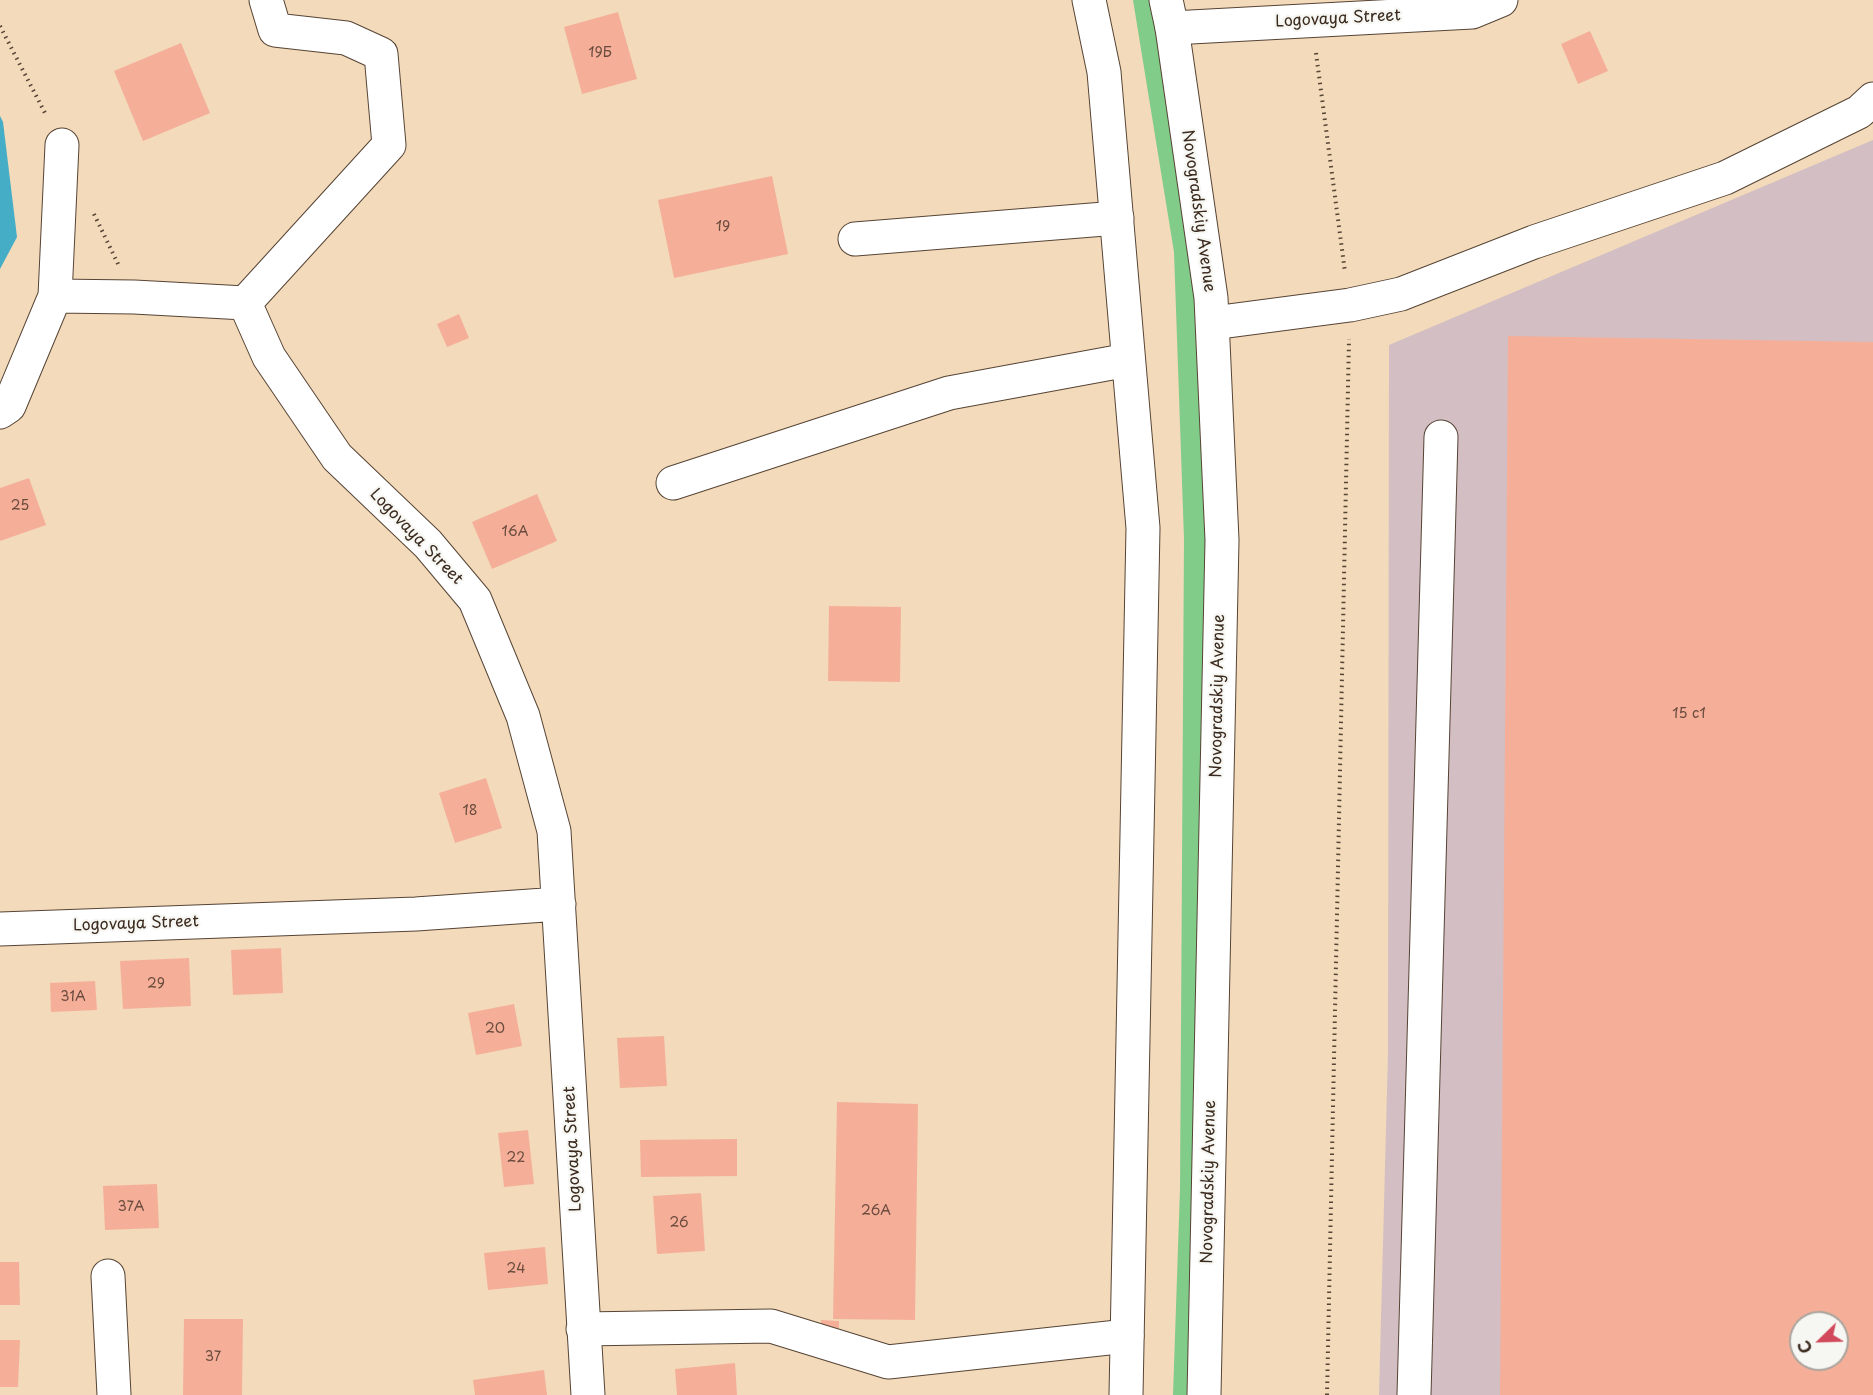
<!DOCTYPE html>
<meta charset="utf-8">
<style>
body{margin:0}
#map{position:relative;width:1873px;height:1395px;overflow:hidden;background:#f2daba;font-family:"Playpen Sans",sans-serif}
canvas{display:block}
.north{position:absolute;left:1789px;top:1311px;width:60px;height:60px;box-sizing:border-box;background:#f6f6f2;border:2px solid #aba49d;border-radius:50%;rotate:247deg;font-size:16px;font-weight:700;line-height:24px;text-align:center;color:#3b2a1e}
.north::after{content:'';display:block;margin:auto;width:21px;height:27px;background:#d1495b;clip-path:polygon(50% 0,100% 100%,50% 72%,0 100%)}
</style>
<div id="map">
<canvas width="1873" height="1395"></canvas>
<div class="north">С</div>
</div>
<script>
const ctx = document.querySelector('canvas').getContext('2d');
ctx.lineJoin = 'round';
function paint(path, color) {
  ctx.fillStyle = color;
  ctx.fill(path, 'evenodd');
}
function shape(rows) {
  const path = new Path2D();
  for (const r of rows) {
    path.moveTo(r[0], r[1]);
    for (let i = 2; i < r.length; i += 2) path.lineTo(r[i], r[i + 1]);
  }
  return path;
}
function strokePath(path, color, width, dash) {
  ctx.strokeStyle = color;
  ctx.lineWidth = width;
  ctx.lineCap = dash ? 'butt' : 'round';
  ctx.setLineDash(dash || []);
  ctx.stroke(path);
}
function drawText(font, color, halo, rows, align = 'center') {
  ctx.font = font + ' "Playpen Sans",sans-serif';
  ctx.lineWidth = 4.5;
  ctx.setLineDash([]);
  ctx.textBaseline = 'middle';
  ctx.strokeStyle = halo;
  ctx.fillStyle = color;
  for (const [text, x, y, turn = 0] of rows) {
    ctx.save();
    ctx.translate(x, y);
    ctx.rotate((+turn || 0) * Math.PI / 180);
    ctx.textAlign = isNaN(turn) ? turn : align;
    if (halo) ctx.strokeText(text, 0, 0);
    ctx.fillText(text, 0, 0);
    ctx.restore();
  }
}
paint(shape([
 [1873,140,1873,1395,1379,1395,1388,1053,1389,345],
 [1801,1323,1837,1323,1837,1359,1801,1359]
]), '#d2bec3');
paint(shape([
 [1133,0,1159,0,1197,254,1213,493,1200,1395,1173,1395,1180,1189,1184,539,1174,252]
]), '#81cc89');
paint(shape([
 [0,116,3,122,17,237,0,269]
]), '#46adc6');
paint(shape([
 [618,12,637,79,582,94,564,27],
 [1590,31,1608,71,1578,84,1561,44],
 [181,43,210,113,143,141,114,71],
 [772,176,788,254,674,278,658,200],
 [459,314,469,338,447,347,437,324],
 [1508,336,1873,342,1873,1395,1500,1395],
 [1801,1323,1837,1323,1837,1359,1801,1359],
 [29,478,46,525,0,541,0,488],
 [537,494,557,541,492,569,472,522],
 [829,606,901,607,900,682,828,681],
 [486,778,502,828,455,843,439,793],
 [281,948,283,993,233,995,231,950],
 [189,958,191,1006,123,1009,120,961],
 [95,981,97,1010,51,1012,50,983],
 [514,1004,522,1046,476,1055,468,1013],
 [664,1036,667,1086,620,1088,617,1038],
 [837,1102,918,1104,915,1320,833,1319],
 [528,1130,534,1184,504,1187,498,1133],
 [737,1139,737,1176,641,1177,640,1140],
 [157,1184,159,1228,105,1230,103,1186],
 [701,1193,705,1251,657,1254,653,1196],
 [545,1247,548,1284,488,1290,484,1253],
 [0,1262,19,1262,20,1305,0,1305],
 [184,1319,243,1319,242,1395,183,1395],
 [821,1320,839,1321,839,1340,821,1340],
 [0,1340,20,1340,18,1387,0,1387],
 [735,1363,737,1395,677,1395,675,1369],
 [544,1370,547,1395,475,1395,473,1380]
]), '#f5af99');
const minor = shape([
 [1172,28,1472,12,1501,0],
 [855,239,1117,218],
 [55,296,62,145],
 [245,303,389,145,381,54,346,38,275,30,266,0],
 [1213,323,1350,305,1401,294,1534,242,1725,178,1859,112,1873,99],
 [0,412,9,406,55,296,134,297,245,303,269,357,337,457,428,544,475,600,523,716,554,831,588,1395],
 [673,483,949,393,1128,360],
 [0,929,416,914,559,904],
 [108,1276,114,1395],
 [583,1329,771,1326,888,1362,1127,1336],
 [1414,1395,1441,437]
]);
const major = shape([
 [1089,0,1104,72,1143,528,1126,1395],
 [1166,0,1172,28,1211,298,1222,540,1204,1395]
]);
strokePath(minor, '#564435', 35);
strokePath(major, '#564435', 35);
strokePath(shape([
 [0,26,46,115],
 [1316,53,1345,272],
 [94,214,118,264],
 [1327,1395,1349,339]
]), '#564435', 4, [1.5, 4.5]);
strokePath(minor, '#fff', 33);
strokePath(major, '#fff', 33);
drawText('14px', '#6a4b3d', null, [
 ["19Б",600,53],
 ["19",723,227],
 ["25",20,506],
 ["16А",515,532],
 ["15 с1",1689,714],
 ["18",470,811],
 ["29",156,984],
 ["31А",73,997],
 ["20",495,1029],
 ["22",516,1158],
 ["37А",131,1207],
 ["26А",876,1211],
 ["26",679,1223],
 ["24",516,1269],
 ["37",213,1357]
]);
drawText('16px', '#3b2a1e', '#f6f6f2', [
 ["Logovaya Street",1338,19,-3],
 ["Novogradskiy Avenue",1198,211,82],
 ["Logovaya Street",416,537,46],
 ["Novogradskiy Avenue",1218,696,-89],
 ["Logovaya Street",136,924,-2],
 ["Logovaya Street",573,1149,-93],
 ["Novogradskiy Avenue",1209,1182,-89]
]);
</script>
